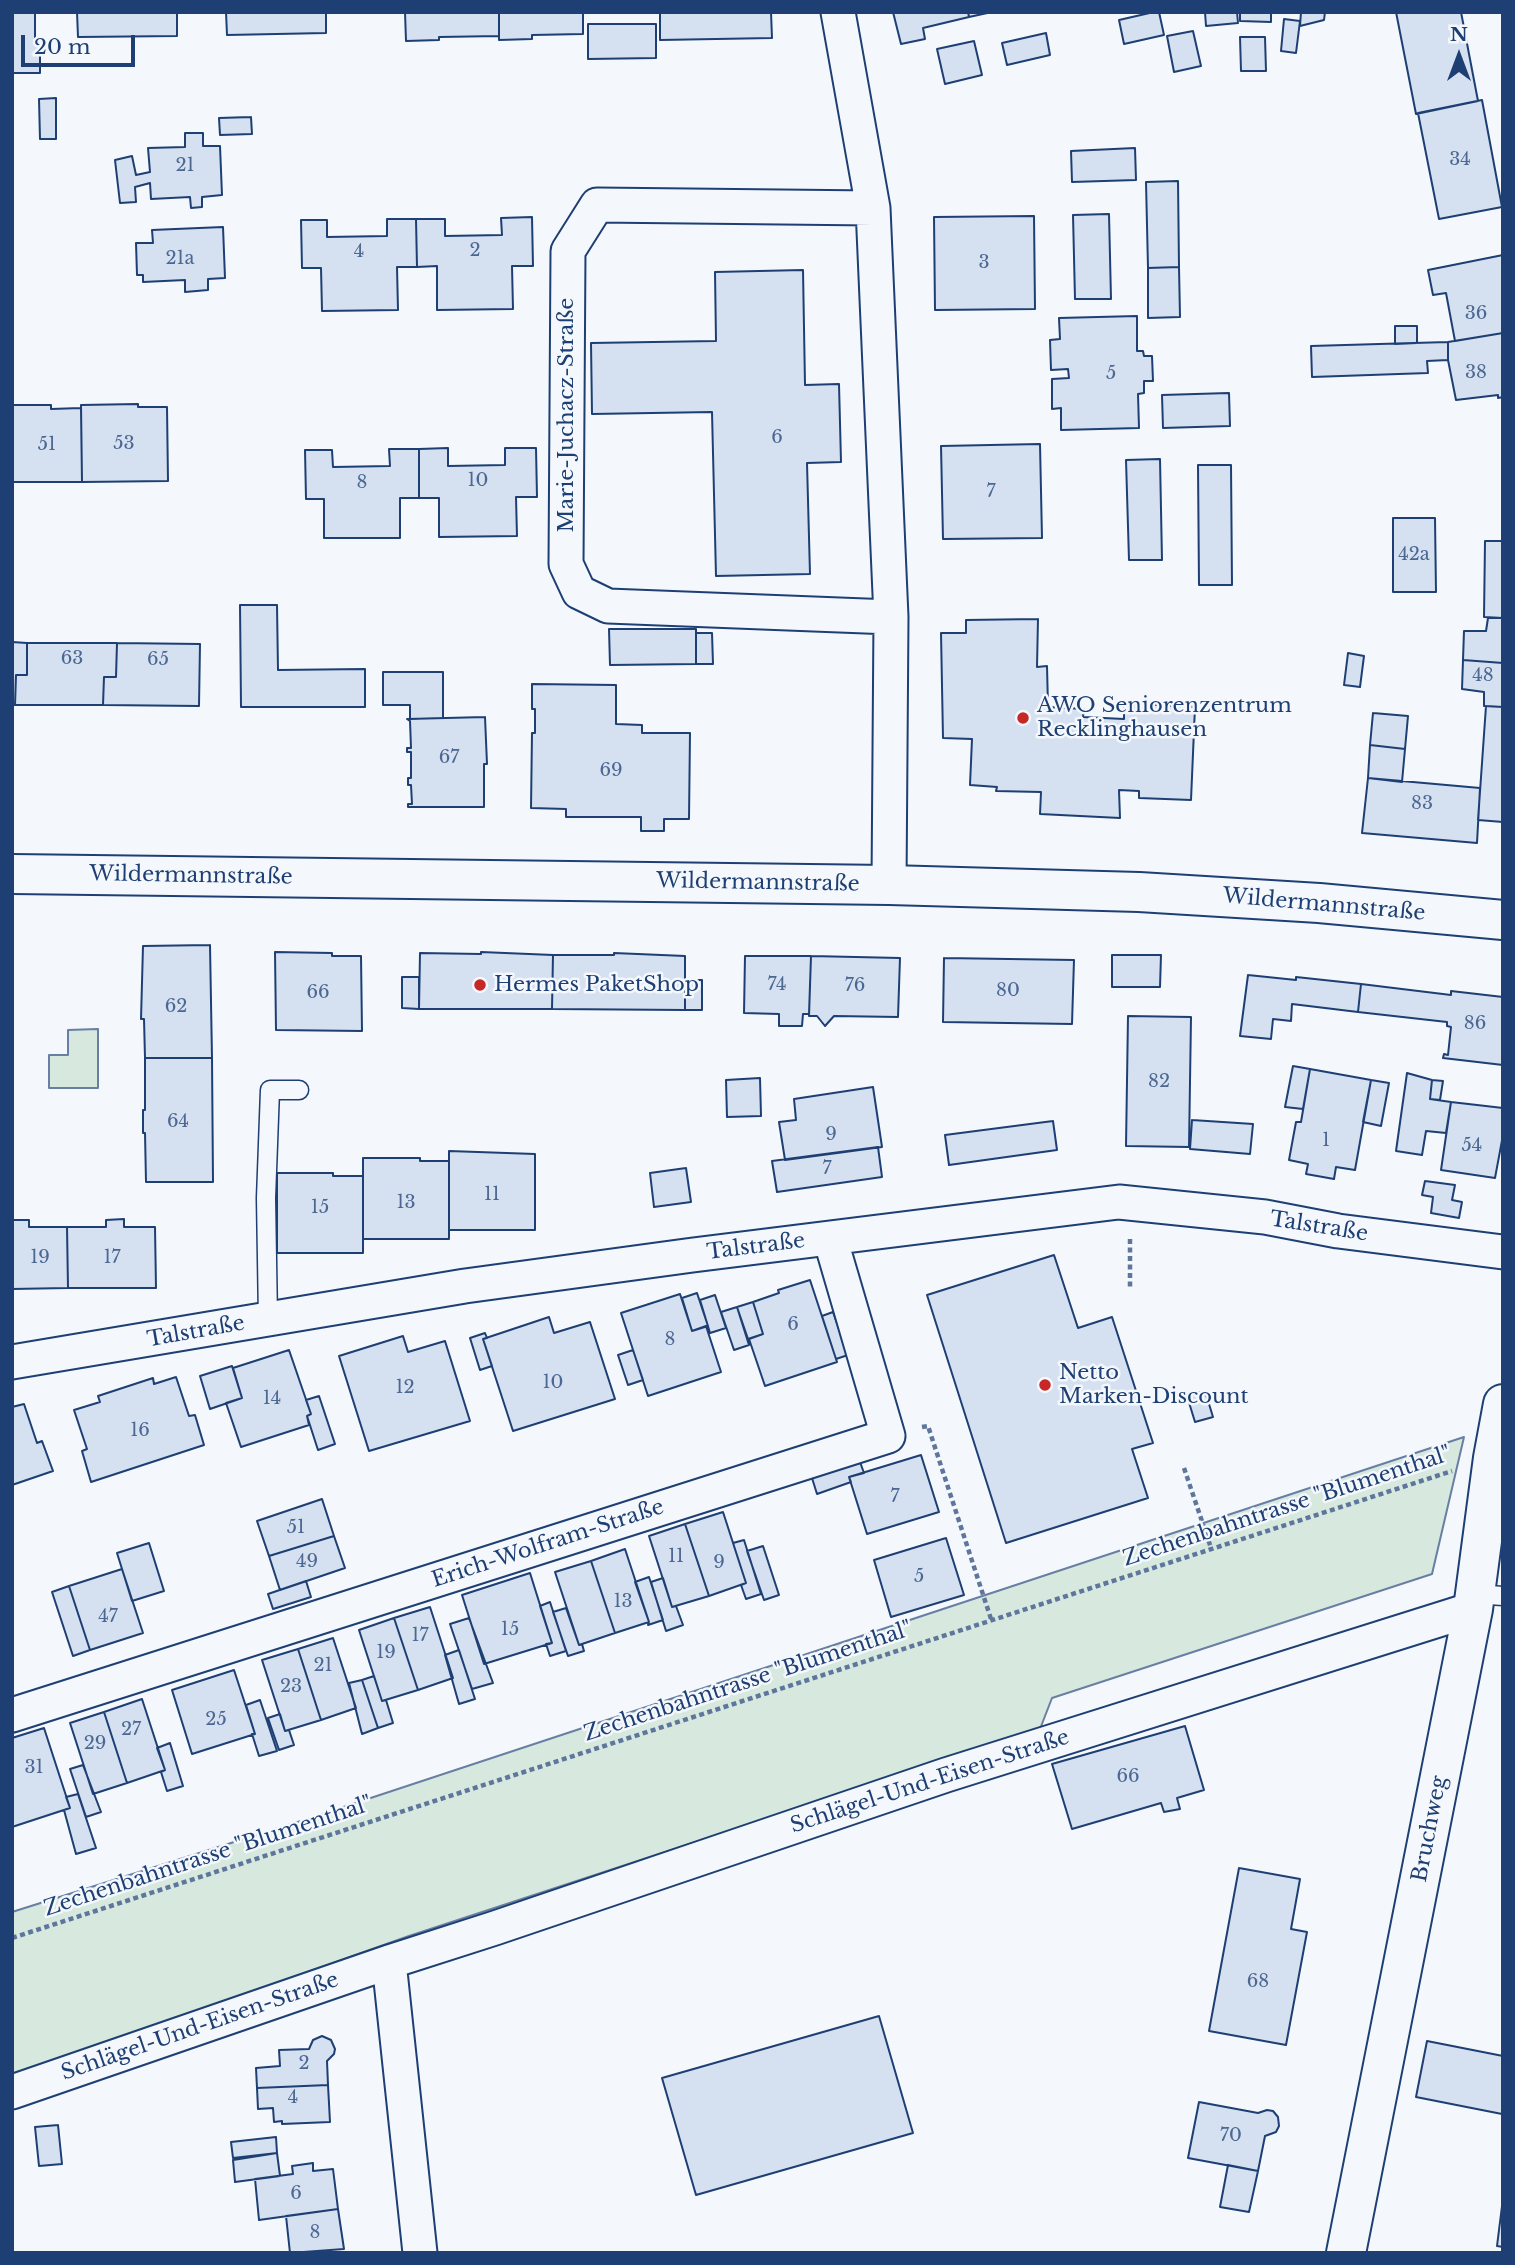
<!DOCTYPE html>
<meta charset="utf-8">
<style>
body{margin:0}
#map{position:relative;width:1515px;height:2265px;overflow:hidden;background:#f4f7fb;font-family:"Libre Baskerville",serif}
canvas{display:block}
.frame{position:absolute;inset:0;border:14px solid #1d3f73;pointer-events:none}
.north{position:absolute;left:1424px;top:21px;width:70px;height:70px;-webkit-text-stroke:5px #f4f7fb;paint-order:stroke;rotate:0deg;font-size:19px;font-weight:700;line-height:28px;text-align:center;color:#1d3f73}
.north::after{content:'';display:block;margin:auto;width:24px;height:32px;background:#1d3f73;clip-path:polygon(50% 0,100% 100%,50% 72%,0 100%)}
.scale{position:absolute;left:21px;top:35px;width:114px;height:32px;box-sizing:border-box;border:4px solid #1d3f73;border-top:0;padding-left:9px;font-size:21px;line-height:24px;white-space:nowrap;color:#1d3f73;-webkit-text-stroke:5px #f4f7fb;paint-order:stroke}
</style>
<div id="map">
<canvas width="1515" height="2265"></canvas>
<div class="frame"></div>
<div class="north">N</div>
<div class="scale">20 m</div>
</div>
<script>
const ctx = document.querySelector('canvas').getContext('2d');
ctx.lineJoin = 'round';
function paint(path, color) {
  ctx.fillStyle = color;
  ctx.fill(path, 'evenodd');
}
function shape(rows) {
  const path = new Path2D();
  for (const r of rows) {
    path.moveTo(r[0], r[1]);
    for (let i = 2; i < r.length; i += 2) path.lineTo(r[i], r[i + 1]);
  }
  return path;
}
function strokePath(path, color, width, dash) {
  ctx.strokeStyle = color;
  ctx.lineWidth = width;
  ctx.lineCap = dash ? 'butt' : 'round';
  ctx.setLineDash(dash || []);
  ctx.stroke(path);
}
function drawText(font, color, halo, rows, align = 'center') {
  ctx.font = font + ' "Libre Baskerville",serif';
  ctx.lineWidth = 5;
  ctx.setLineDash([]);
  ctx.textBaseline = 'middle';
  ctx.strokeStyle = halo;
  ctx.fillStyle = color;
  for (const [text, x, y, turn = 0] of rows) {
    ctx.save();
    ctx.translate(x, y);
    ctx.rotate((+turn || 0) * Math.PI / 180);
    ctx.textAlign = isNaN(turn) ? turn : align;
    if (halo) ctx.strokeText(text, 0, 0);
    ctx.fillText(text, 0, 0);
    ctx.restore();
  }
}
const green = shape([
 [98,1029,98,1088,49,1088,49,1055,68,1055,68,1030,98,1029],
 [1464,1437,1432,1574,1052,1698,1040,1729,409,1936,12,2077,12,1912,304,1820,1464,1437]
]);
paint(green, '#d7e8df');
strokePath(green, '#687fa3', 2);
const building = shape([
 [12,12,35,12,35,41,40,41,40,73,12,73,12,12],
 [77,12,177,12,177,36,78,37,77,12],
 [226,12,326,12,326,33,227,35,226,12],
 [405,12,499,12,499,36,439,37,439,40,406,41,405,12],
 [499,12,583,12,583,34,532,35,532,39,499,40,499,12],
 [660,12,771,12,772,38,660,40,660,12],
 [893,12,968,12,969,17,923,28,925,39,901,44,893,12],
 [968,12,992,12,969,17,968,12],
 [1154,12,1159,12,1164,35,1124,44,1119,20,1154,12],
 [1205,12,1237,12,1238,23,1206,26,1205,12],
 [1240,12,1271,12,1271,22,1240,21,1240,12],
 [1301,12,1325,12,1324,20,1300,26,1301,12],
 [1396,12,1461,12,1478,101,1416,114,1396,12],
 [1284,19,1300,21,1296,53,1281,51,1284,19],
 [588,24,656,24,656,58,588,59,588,24],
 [1193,31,1201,66,1174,72,1167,36,1193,31],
 [1046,33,1050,55,1007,65,1002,43,1046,33],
 [1240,37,1265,37,1266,71,1241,71,1240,37],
 [974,41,982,75,945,84,937,49,974,41],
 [56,98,56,139,40,139,39,99,56,98],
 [1482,100,1502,207,1439,219,1418,113,1482,100],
 [251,117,252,134,220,135,219,118,251,117],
 [185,133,203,133,203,146,220,146,222,195,202,197,202,207,191,208,190,197,151,199,150,183,135,187,136,202,120,203,115,160,132,156,136,175,150,172,148,148,185,147,185,133],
 [1135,148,1136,180,1072,182,1071,151,1135,148],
 [1178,181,1179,267,1148,268,1146,182,1178,181],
 [1109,214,1111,299,1075,299,1073,215,1109,214],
 [1034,216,1035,309,935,310,934,217,1034,216],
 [532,217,533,266,512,266,513,309,437,310,437,266,417,267,416,219,445,219,445,236,502,235,501,218,532,217],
 [387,219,416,219,417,267,397,267,398,310,322,311,321,268,302,268,301,220,327,220,327,237,387,236,387,219],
 [223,227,225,278,208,279,208,290,185,292,185,280,143,282,143,275,137,275,136,243,153,243,152,230,223,227],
 [1503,255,1503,333,1455,341,1446,293,1433,295,1428,270,1503,255],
 [1179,267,1180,317,1148,318,1148,268,1179,267],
 [803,270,805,385,839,384,841,462,807,463,810,574,716,576,712,412,592,414,591,343,716,341,715,272,803,270],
 [1137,316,1137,351,1143,351,1144,356,1152,356,1153,381,1144,381,1144,393,1138,394,1139,428,1061,430,1061,408,1052,409,1052,379,1069,378,1068,369,1051,370,1050,340,1060,339,1059,318,1137,316],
 [1395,326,1417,326,1417,343,1395,344,1395,326],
 [1503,333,1503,397,1498,398,1498,395,1456,400,1448,360,1448,342,1503,333],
 [1448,342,1448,360,1427,361,1428,373,1312,377,1311,346,1448,342],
 [1229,393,1230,426,1163,428,1162,395,1229,393],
 [138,404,138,407,167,407,168,481,82,482,81,405,138,404],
 [12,405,51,405,51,409,81,408,82,482,12,482,12,405],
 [1040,444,1042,538,943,539,941,446,1040,444],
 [448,448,448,466,505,465,505,448,536,448,537,497,516,497,517,536,439,537,439,498,419,498,419,449,448,448],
 [389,449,419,449,419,498,400,498,400,538,324,538,324,499,306,499,305,450,332,450,333,467,390,466,389,449],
 [1160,459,1162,560,1129,560,1126,460,1160,459],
 [1198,465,1231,465,1232,585,1199,585,1198,465],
 [1393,518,1435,518,1436,592,1393,592,1393,518],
 [1485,541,1503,541,1503,618,1484,617,1485,541],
 [240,605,277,605,278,670,365,669,365,707,241,707,240,605],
 [1488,618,1503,618,1503,663,1463,660,1464,631,1486,631,1488,618],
 [1038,619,1037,667,1047,666,1048,707,1084,709,1083,717,1124,719,1124,703,1195,707,1191,800,1139,798,1139,791,1119,790,1120,818,1040,814,1041,792,996,791,997,787,970,785,972,739,943,738,941,633,966,633,966,620,1038,619],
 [609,629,696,629,696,664,610,665,609,629],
 [696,633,712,633,713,664,696,664,696,633],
 [12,642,27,643,27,675,16,675,15,705,12,705,12,642],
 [27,643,117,643,116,677,104,677,103,705,15,705,16,675,27,675,27,643],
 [117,643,200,644,199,706,103,705,104,677,116,677,117,643],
 [1348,653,1364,656,1360,687,1344,685,1348,653],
 [1463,660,1503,663,1503,707,1484,706,1484,692,1462,689,1463,660],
 [383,672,443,672,443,718,410,719,410,705,383,705,383,672],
 [532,684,616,685,616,724,642,725,642,733,690,733,689,819,664,819,664,831,641,831,641,817,566,817,566,809,531,808,532,733,535,733,535,709,532,709,532,684],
 [1486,706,1503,707,1503,822,1478,820,1486,706],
 [1373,713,1408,716,1405,749,1370,745,1373,713],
 [485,717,487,764,484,764,484,807,408,807,408,804,412,804,411,785,408,785,408,778,411,778,411,752,407,752,407,748,411,748,410,721,407,719,485,717],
 [1370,745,1405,749,1402,782,1368,778,1370,745],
 [1368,778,1480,788,1477,843,1362,833,1368,778],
 [210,945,212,1058,145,1058,144,1019,141,1019,143,946,210,945],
 [275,952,332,953,332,956,361,956,362,1031,276,1030,275,952],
 [481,952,553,955,552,1009,419,1009,420,953,481,954,481,952],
 [614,953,685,956,685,1010,552,1009,553,955,614,955,614,953],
 [1112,955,1161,955,1160,987,1112,987,1112,955],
 [745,956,811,956,809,1014,803,1014,802,1026,779,1026,779,1014,744,1013,745,956],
 [811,956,900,958,898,1017,834,1016,825,1026,817,1016,809,1016,811,956],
 [944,958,1074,960,1072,1024,943,1022,944,958],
 [1248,975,1296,980,1296,977,1361,984,1358,1012,1292,1004,1291,1021,1273,1019,1271,1039,1240,1036,1248,975],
 [402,977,419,977,419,1009,402,1008,402,977],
 [685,980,702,980,702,1010,685,1010,685,980],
 [1361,984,1451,995,1451,991,1503,997,1503,1065,1443,1058,1444,1054,1448,1055,1451,1027,1447,1026,1447,1022,1358,1012,1361,984],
 [1128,1016,1191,1017,1189,1147,1126,1146,1128,1016],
 [145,1058,212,1058,213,1182,146,1182,145,1133,143,1133,143,1110,145,1110,145,1058],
 [1293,1066,1310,1069,1303,1109,1285,1107,1293,1066],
 [1310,1069,1371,1080,1355,1170,1336,1167,1334,1179,1306,1174,1308,1164,1289,1160,1296,1122,1301,1122,1310,1069],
 [1407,1073,1432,1080,1430,1099,1451,1102,1446,1133,1426,1131,1422,1155,1396,1151,1407,1073],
 [760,1078,761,1116,727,1117,726,1080,760,1078],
 [1371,1080,1389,1083,1381,1126,1363,1122,1371,1080],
 [1432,1080,1443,1081,1440,1100,1430,1099,1432,1080],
 [873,1087,882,1147,785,1160,779,1122,796,1120,794,1099,873,1087],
 [1451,1102,1503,1108,1503,1135,1495,1178,1441,1170,1451,1102],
 [1192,1120,1253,1124,1250,1154,1190,1149,1192,1120],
 [1053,1121,1057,1150,949,1165,945,1135,1053,1121],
 [878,1147,882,1177,777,1192,772,1161,878,1147],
 [449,1151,535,1154,535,1230,449,1230,449,1151],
 [363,1158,420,1158,420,1161,449,1161,449,1239,363,1239,363,1158],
 [686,1168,691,1202,654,1207,650,1173,686,1168],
 [277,1173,333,1173,333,1176,363,1176,363,1253,277,1253,277,1173],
 [1425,1181,1455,1185,1452,1200,1462,1202,1459,1218,1431,1213,1433,1197,1422,1195,1425,1181],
 [124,1219,124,1227,155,1227,156,1288,68,1288,67,1227,106,1227,106,1220,124,1219],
 [12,1220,29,1220,29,1227,67,1227,68,1288,12,1289,12,1220],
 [1054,1255,1078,1328,1112,1317,1153,1443,1132,1449,1148,1498,1006,1543,927,1295,1054,1255],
 [810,1280,837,1362,765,1386,749,1339,763,1334,753,1302,779,1293,778,1290,810,1280],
 [697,1293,708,1326,692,1331,682,1298,697,1293],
 [680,1294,692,1331,706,1326,721,1372,648,1396,621,1313,680,1294],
 [715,1295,726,1328,710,1333,700,1300,715,1295],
 [753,1302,763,1334,748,1339,737,1307,753,1302],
 [737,1307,749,1345,734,1350,721,1312,737,1307],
 [833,1312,848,1355,836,1359,822,1316,833,1312],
 [549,1317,554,1333,590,1322,615,1399,513,1431,483,1339,549,1317],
 [485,1333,487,1338,483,1339,492,1366,480,1370,470,1338,485,1333],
 [403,1336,408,1352,445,1341,470,1421,369,1451,339,1356,403,1336],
 [289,1350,311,1414,307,1416,309,1425,241,1447,226,1403,242,1398,233,1368,289,1350],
 [633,1350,643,1380,628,1385,618,1355,633,1350],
 [232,1366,242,1398,210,1409,200,1376,232,1366],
 [176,1377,189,1416,195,1415,204,1445,91,1482,82,1451,87,1449,74,1410,100,1402,98,1396,153,1378,154,1384,176,1377],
 [1205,1391,1213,1417,1195,1422,1187,1396,1205,1391],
 [319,1396,335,1444,318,1450,307,1416,311,1414,306,1400,319,1396],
 [24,1404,37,1443,42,1441,53,1471,12,1485,12,1407,24,1404],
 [921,1455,939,1512,867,1534,849,1477,921,1455],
 [860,1462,864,1473,849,1477,851,1482,817,1494,812,1478,860,1462],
 [322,1499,334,1536,269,1556,257,1521,322,1499],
 [723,1512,746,1583,709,1596,685,1524,723,1512],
 [685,1524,709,1596,672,1607,649,1536,685,1524],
 [334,1536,345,1568,280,1590,269,1556,334,1536],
 [946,1538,964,1595,891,1617,874,1560,946,1538],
 [744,1540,761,1594,746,1599,741,1585,746,1583,733,1543,744,1540],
 [149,1543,164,1591,132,1601,117,1553,149,1543],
 [763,1546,779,1595,764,1600,747,1551,763,1546],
 [625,1549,649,1622,615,1633,591,1561,625,1549],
 [591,1561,615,1633,579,1645,555,1572,591,1561],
 [122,1569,143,1633,90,1650,69,1586,122,1569],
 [530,1573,552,1643,484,1664,462,1595,530,1573],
 [649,1577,663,1620,648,1625,649,1622,635,1582,649,1577],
 [663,1578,672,1607,676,1606,683,1625,666,1631,651,1582,663,1578],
 [306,1581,311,1597,273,1609,268,1594,306,1581],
 [69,1586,90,1650,73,1656,52,1592,69,1586],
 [550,1602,566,1651,550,1656,546,1644,552,1643,540,1606,550,1602],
 [430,1607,453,1678,418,1690,394,1618,430,1607],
 [566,1608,579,1645,582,1644,584,1651,568,1656,553,1612,566,1608],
 [394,1618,418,1690,382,1701,359,1630,394,1618],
 [469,1618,493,1683,472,1689,450,1624,469,1618],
 [333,1638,356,1708,321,1720,298,1649,333,1638],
 [298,1649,321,1720,285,1731,262,1660,298,1649],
 [459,1650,475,1699,459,1704,445,1655,459,1650],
 [234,1670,255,1734,192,1754,172,1690,234,1670],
 [374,1676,382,1701,386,1700,393,1723,378,1728,362,1680,374,1676],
 [362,1680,378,1728,362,1734,349,1683,362,1680],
 [142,1699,165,1770,127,1783,104,1712,142,1699],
 [260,1700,277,1751,259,1756,252,1734,255,1734,246,1705,260,1700],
 [104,1712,127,1783,93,1794,70,1723,104,1712],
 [280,1714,285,1731,289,1730,294,1745,279,1750,268,1718,280,1714],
 [1185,1726,1204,1790,1177,1798,1180,1809,1164,1812,1161,1803,1072,1829,1052,1764,1185,1726],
 [44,1728,70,1808,12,1827,12,1738,44,1728],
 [170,1743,183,1786,167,1791,161,1772,165,1770,157,1748,170,1743],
 [83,1765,101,1812,86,1817,70,1769,83,1765],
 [78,1794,96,1848,76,1854,64,1810,70,1808,66,1797,78,1794],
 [1239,1868,1300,1879,1291,1929,1307,1932,1286,2045,1209,2031,1239,1868],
 [879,2016,913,2133,696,2195,662,2078,879,2016],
 [322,2036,331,2040,335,2049,334,2054,327,2061,328,2085,257,2088,256,2068,280,2066,279,2050,309,2049,313,2040,322,2036],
 [1427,2041,1503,2056,1502,2114,1416,2097,1427,2041],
 [328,2085,330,2122,282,2124,282,2121,274,2122,273,2108,258,2109,257,2088,328,2085],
 [1199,2102,1258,2113,1267,2110,1273,2111,1278,2117,1279,2126,1276,2132,1265,2136,1258,2171,1188,2158,1199,2102],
 [58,2125,62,2164,39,2166,35,2127,58,2125],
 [276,2137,277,2153,233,2158,231,2142,276,2137],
 [277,2153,280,2176,235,2182,233,2160,277,2153],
 [313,2163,313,2171,333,2169,338,2209,259,2220,255,2179,293,2174,292,2166,313,2163],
 [1228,2165,1258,2171,1249,2212,1220,2207,1228,2165],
 [1503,2198,1503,2247,1497,2246,1503,2198],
 [338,2209,344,2249,290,2253,286,2216,338,2209]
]);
paint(building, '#d5e0f0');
strokePath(building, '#1d3f73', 2);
const service = shape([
 [268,1320,266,1198,270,1090,299,1090],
 [1475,1594,1503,1596]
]);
const minor = shape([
 [838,12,873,208,891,617,889,885],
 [873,208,597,205,568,251,566,564,579,592,608,606,891,617],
 [12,1362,465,1286,693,1255,1119,1202,1265,1217,1338,1231,1503,1252],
 [12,1715,888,1436,830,1238],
 [389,1962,420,2253],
 [12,2092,389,1962,495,1928,946,1775,1473,1609]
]);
const tertiary = shape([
 [12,874,889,885,1139,892,1319,903,1503,920],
 [1346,2253,1473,1609,1493,1458,1503,1404]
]);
strokePath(service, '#1d3f73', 21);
strokePath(minor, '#1d3f73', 37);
strokePath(tertiary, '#1d3f73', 42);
strokePath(shape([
 [1130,1239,1130,1288],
 [922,1427,928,1426,991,1619],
 [1184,1468,1211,1548],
 [12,1938,1452,1471]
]), '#5e769c', 4.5, [5, 3.5]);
strokePath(service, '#f4f7fb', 18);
strokePath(minor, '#f4f7fb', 33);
strokePath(tertiary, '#f4f7fb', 38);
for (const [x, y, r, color] of [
 [1023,718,7,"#c62828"],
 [480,985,7,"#c62828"],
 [1045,1385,7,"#c62828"]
]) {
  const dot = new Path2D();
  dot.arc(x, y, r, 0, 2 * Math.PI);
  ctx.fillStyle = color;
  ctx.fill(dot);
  strokePath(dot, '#f4f7fb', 2.5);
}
drawText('18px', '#4b6792', null, [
 ["34",1460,160],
 ["21",185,166],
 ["2",475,251],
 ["4",359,252],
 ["21a",180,259],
 ["3",984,263],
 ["36",1476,314],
 ["38",1476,373],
 ["5",1111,374],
 ["6",777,438],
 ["53",124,444],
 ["51",47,445],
 ["10",478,481],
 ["8",362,483],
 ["7",991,492],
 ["42a",1414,555],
 ["63",72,659],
 ["65",158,660],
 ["48",1483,676],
 ["67",449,758],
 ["69",611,771],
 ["83",1422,804],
 ["74",777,985],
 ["76",855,986],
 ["80",1008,991],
 ["66",318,993],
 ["62",176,1007],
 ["86",1475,1024],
 ["82",1159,1082],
 ["64",178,1122],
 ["9",831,1135],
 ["1",1326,1141],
 ["54",1472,1146],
 ["7",827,1169],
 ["11",492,1195],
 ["13",406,1203],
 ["15",320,1208],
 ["19",40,1258],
 ["17",112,1258],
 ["6",793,1325],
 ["8",670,1340],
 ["10",553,1383],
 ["12",405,1388],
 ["14",272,1399],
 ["16",140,1431],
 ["7",895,1497],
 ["51",296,1528],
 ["11",676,1557],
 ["49",307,1562],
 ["9",719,1563],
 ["5",919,1577],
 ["13",623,1602],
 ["47",108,1617],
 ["15",510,1630],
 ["17",420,1636],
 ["19",386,1653],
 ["21",323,1666],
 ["23",291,1687],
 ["25",216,1720],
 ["27",131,1730],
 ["29",95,1744],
 ["31",34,1768],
 ["66",1128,1777],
 ["68",1258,1982],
 ["2",304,2064],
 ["4",293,2098],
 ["70",1231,2136],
 ["6",296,2194],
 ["8",315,2233]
]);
drawText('21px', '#1d3f73', '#f4f7fb', [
 ["Marie-Juchacz-Straße",567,415,-90],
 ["Wildermannstraße",191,876,1],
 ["Wildermannstraße",758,883,1],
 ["Wildermannstraße",1324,905,5],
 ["Talstraße",1319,1227,9],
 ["Talstraße",756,1247,-7],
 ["Talstraße",196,1332,-10],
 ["Zechenbahntrasse \"Blumenthal\"",1287,1507,-18],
 ["Erich-Wolfram-Straße",548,1544,-18],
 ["Zechenbahntrasse \"Blumenthal\"",748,1682,-18],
 ["Schlägel-Und-Eisen-Straße",930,1782,-18],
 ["Bruchweg",1430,1829,-79],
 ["Zechenbahntrasse \"Blumenthal\"",208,1857,-18],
 ["Schlägel-Und-Eisen-Straße",200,2027,-19]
]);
drawText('21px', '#1d3f73', '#f4f7fb', [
 ["AWO Seniorenzentrum",1037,706],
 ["Recklinghausen",1037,730],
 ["Hermes PaketShop",494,985],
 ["Netto",1059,1373],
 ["Marken-Discount",1059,1397]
], 'left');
</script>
